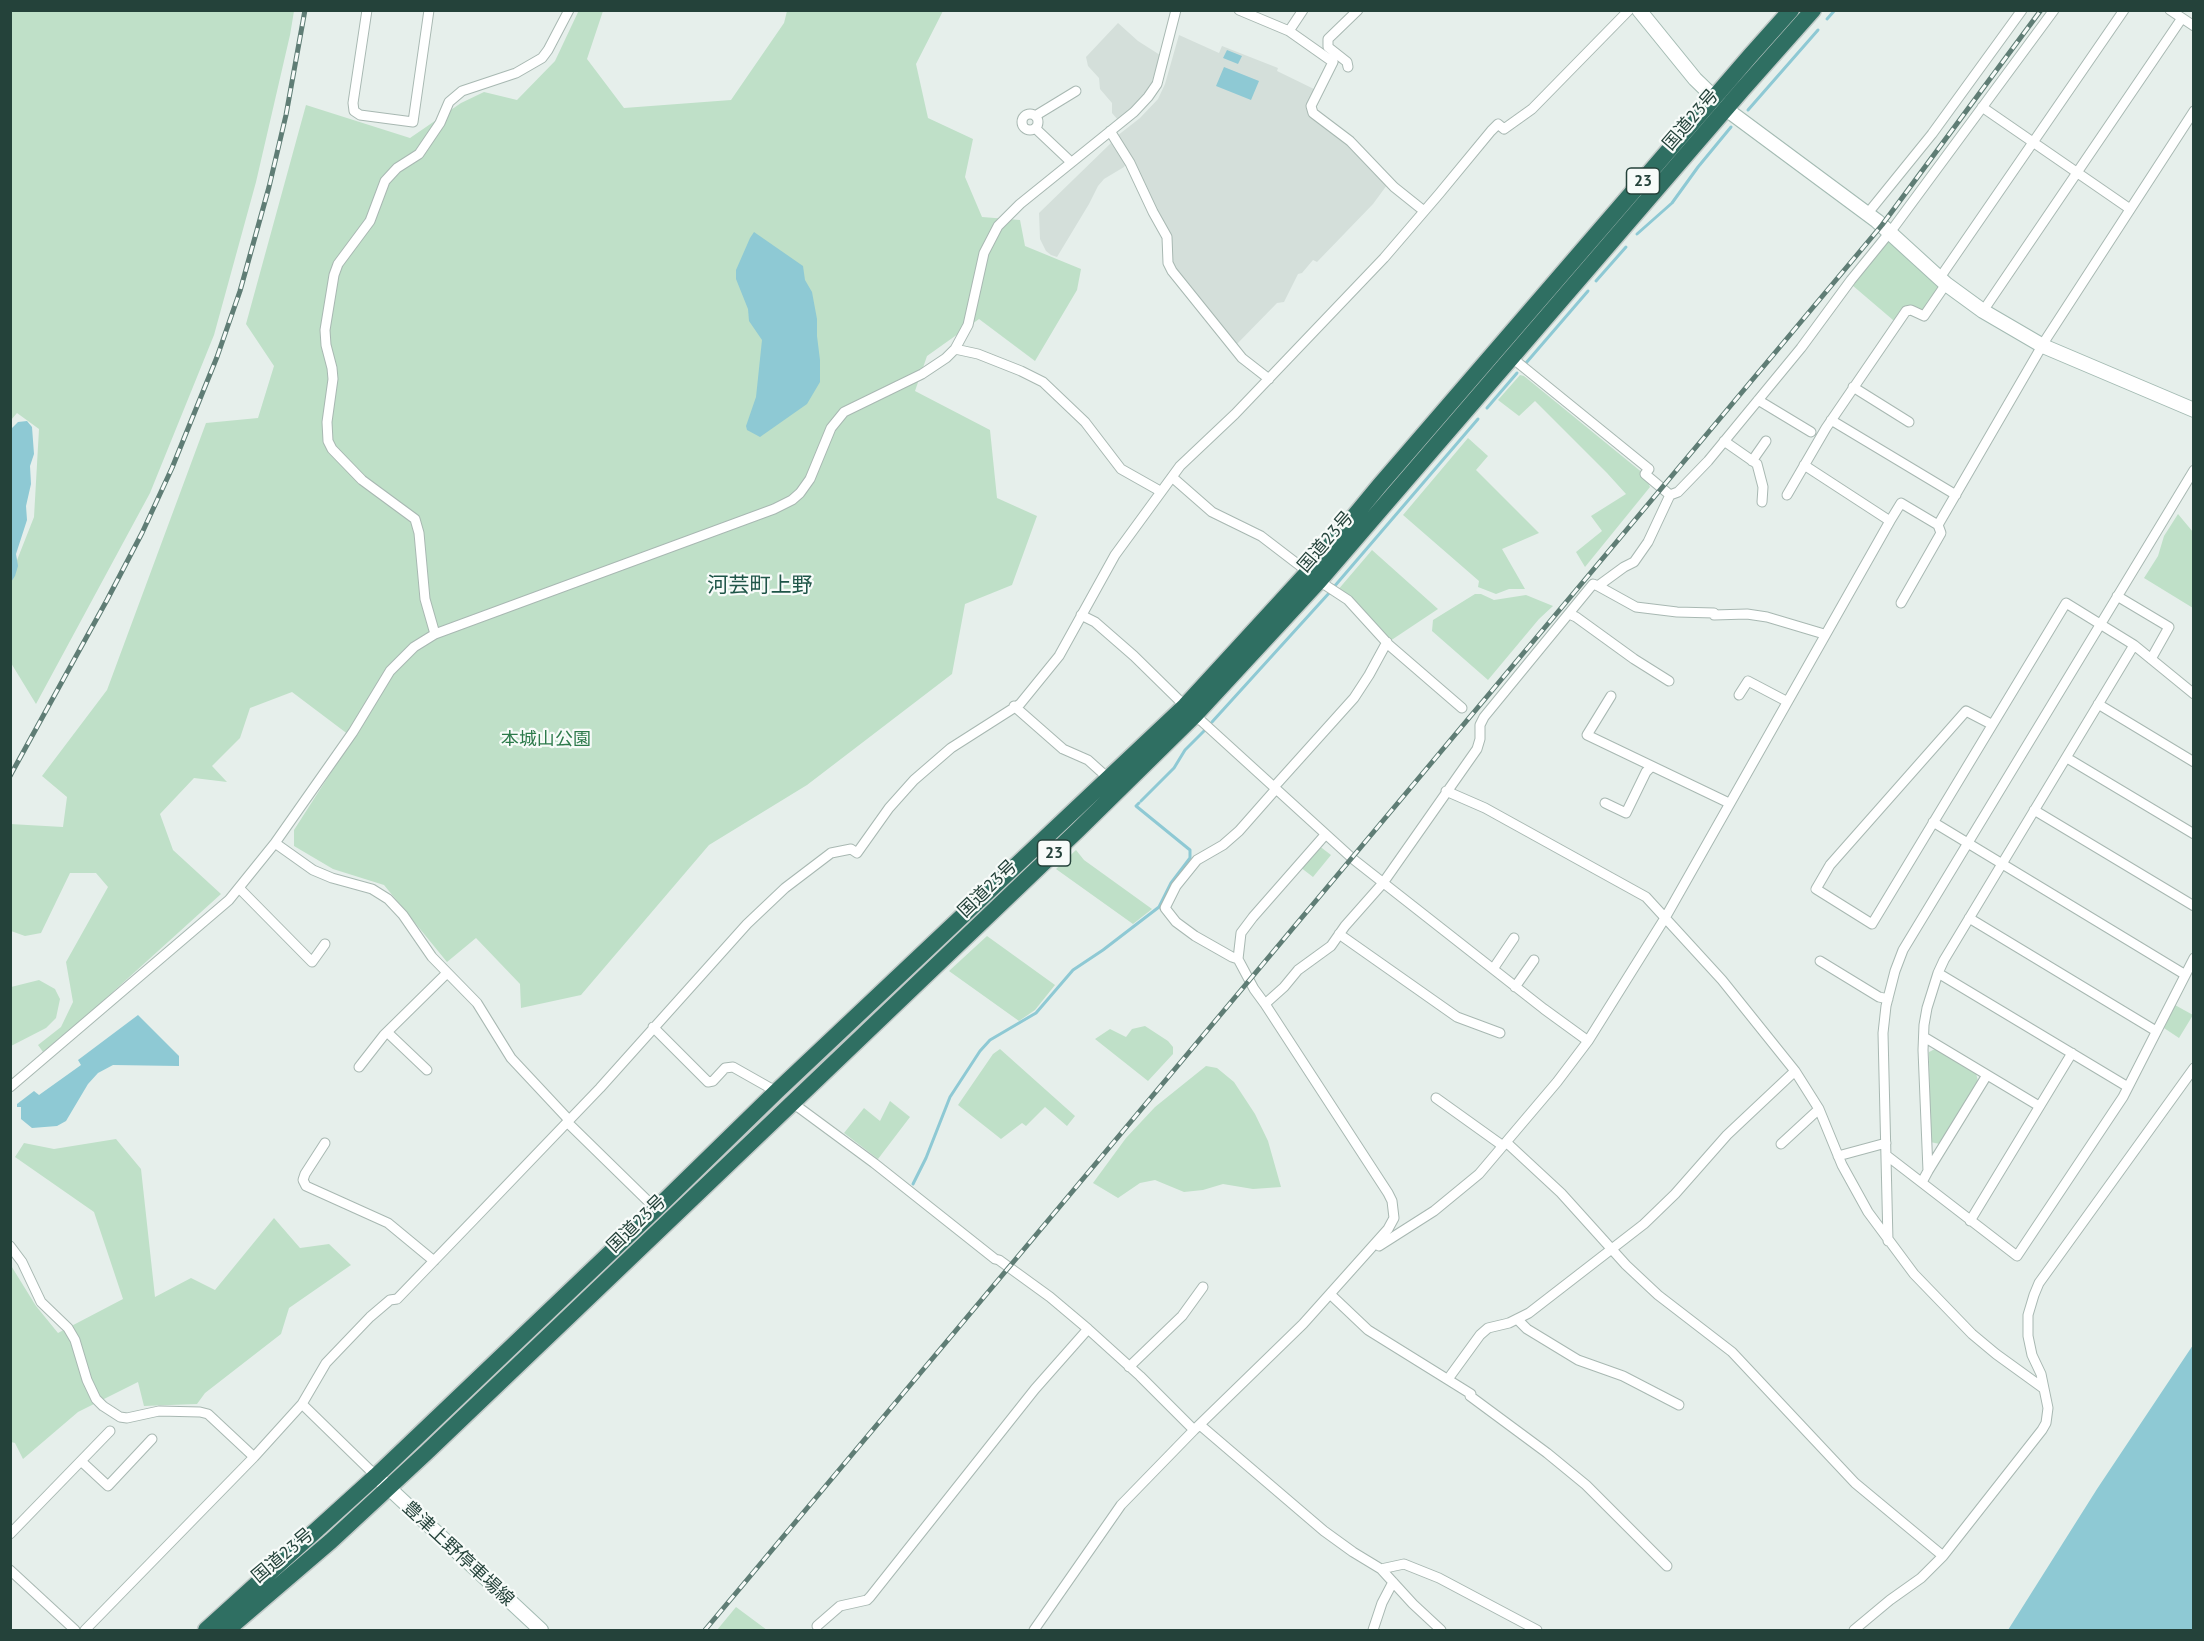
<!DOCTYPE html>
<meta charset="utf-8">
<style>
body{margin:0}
#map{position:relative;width:2204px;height:1641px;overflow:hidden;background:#e6efeb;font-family:"PT Sans",sans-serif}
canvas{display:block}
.frame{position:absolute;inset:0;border:12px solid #24423a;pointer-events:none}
</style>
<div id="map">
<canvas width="2204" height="1641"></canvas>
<div class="frame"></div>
</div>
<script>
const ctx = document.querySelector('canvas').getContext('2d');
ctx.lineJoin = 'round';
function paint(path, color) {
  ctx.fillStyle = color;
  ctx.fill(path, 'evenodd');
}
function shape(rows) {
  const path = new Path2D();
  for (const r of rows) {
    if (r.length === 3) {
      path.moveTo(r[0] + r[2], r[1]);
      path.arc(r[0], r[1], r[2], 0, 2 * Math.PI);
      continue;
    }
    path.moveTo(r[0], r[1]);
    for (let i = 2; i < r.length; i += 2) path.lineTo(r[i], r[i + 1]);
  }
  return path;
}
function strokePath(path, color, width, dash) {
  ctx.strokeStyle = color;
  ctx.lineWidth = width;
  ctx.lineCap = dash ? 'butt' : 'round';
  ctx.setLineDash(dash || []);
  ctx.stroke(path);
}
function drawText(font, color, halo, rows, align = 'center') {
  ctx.font = font + ' "PT Sans","Noto Sans JP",sans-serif';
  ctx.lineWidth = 4.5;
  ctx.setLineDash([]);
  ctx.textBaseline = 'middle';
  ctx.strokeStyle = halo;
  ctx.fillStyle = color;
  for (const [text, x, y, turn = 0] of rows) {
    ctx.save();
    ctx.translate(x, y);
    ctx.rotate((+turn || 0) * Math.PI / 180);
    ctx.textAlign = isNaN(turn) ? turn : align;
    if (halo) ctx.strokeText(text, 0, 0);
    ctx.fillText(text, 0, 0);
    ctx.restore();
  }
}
paint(shape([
 [1118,23,1138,41,1160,55,1151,85,1141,100,1118,120,1112,113,1112,103,1100,89,1099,78,1088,66,1086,57],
 [1179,35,1219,53,1222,46,1278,68,1277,71,1316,90,1308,106,1348,143,1387,185,1373,204,1317,262,1313,260,1302,273,1298,274,1284,302,1277,303,1236,345,1172,264,1172,241,1117,136,1140,118,1158,99,1165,84],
 [1111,143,1125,165,1124,167,1104,179,1098,186,1089,204,1057,257,1051,255,1046,251,1040,239,1039,213]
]), '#d4dfda');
paint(shape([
 [579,10,603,11,587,59,624,108,731,100,784,23,787,11,943,11,916,64,928,118,973,139,965,177,982,217,1020,220,1025,246,1081,269,1077,290,1035,361,979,319,927,356,915,391,990,430,997,498,1037,516,1012,585,965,604,952,674,807,785,709,845,581,995,521,1008,520,984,476,938,447,962,384,885,333,869,294,846,294,830,353,738,292,692,250,708,240,738,212,766,227,782,194,778,160,814,173,850,221,894,94,1009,43,1052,38,1045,61,1027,73,1002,66,962,108,887,96,873,70,873,41,933,25,936,11,931,10,824,63,827,67,797,42,776,107,690,206,423,258,418,274,366,246,324,306,105,410,138,461,103,484,92,517,100,555,61],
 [11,11,294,11,290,35,256,182,214,335,150,493,36,704,11,663,10,578,34,517,39,429,17,413,11,420],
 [1887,242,1891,242,1938,287,1939,292,1924,311,1905,306,1896,320,1893,320,1852,285],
 [1520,375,1524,376,1644,474,1650,487,1585,567,1576,552,1602,531,1591,516,1626,494,1607,473,1535,401,1519,416,1498,400],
 [1468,438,1488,456,1476,470,1539,533,1502,549,1525,589,1509,589,1496,594,1478,587,1479,581,1403,515],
 [2178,514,2193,532,2193,608,2144,578,2158,556,2164,536],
 [1372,550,1438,609,1390,641,1337,591],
 [1475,594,1481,594,1494,600,1526,595,1553,606,1539,619,1488,680,1432,631,1433,620],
 [1318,845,1331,855,1313,877,1300,867],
 [1076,850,1084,860,1152,909,1133,924,1056,869],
 [987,936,1055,985,1035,1010,1019,1021,949,971],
 [39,980,55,989,60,999,56,1018,46,1028,11,1046,11,987],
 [2175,1005,2193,1015,2179,1038,2164,1028],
 [1145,1026,1168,1041,1173,1047,1173,1054,1148,1081,1095,1039,1110,1029,1126,1037,1132,1029],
 [1000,1049,1075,1116,1067,1126,1045,1107,1026,1126,1022,1123,1001,1139,958,1105,993,1054],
 [1935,1049,1976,1073,1978,1081,1940,1144,1930,1142,1929,1052],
 [1206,1066,1217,1068,1234,1082,1255,1114,1268,1141,1281,1187,1253,1189,1223,1184,1203,1190,1184,1192,1155,1180,1140,1183,1118,1198,1093,1183,1126,1138,1155,1107],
 [890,1101,910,1117,878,1159,844,1133,864,1108,880,1121],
 [116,1139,141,1169,155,1297,191,1278,215,1290,274,1218,300,1248,329,1244,351,1265,289,1308,281,1334,205,1393,197,1404,144,1406,138,1382,78,1412,23,1459,15,1443,11,1442,10,1264,36,1306,58,1333,123,1299,94,1212,15,1157,24,1143,54,1149],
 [736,1607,767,1630,717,1630]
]), '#bfe0c8');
paint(shape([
 [1227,50,1242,56,1238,64,1223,58],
 [1224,67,1259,81,1251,100,1216,86],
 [754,232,803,266,805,280,812,292,817,319,817,336,820,360,820,382,807,404,760,437,747,430,746,426,756,397,762,340,749,321,748,309,736,279,736,270,750,238],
 [27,421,32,427,34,454,30,466,31,484,26,506,27,520,16,554,18,566,15,576,11,582,11,435,12,428,18,422],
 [138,1015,179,1056,179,1066,113,1065,98,1073,88,1084,66,1121,57,1126,32,1128,21,1119,21,1107,17,1107,17,1104,34,1091,39,1095,81,1065,78,1060],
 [2193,1345,2193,1630,2008,1630,2097,1489]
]), '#8ec9d4');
strokePath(shape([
 [1827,19,1835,10],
 [1748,110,1818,30],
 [1637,234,1672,203,1698,167,1731,127],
 [1596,281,1626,247],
 [1526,363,1588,291],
 [1487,408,1517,373],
 [1333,588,1478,419],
 [1212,722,1330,592],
 [1141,801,1174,768,1185,750,1204,731],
 [913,1184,926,1158,950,1097,980,1051,990,1040,1036,1013,1073,970,1103,950,1159,907,1171,883,1190,858,1190,850,1136,806,1139,803]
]), '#8ec9d4', 3);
const street = shape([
 [367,10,353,103,354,111,360,115,413,122,429,10],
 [1239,10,1289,31,1333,62,1311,106,1313,113,1350,141,1394,187,1424,211],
 [2170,10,2194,26],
 [1289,31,1303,10],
 [1348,67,1347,62,1328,47,1328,39,1358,10],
 [1982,107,2130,209],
 [1030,122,8],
 [1035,116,1076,91],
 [1035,128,1071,162],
 [1110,131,1130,163,1153,212,1167,237,1168,263,1172,271,1242,358,1269,379],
 [1868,213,1932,134,2022,10],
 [1939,279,2124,10],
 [1983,311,2182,18],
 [955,349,978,354,1021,371,1043,382,1085,422,1121,469,1160,491],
 [1853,387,1909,422],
 [1758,400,1811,432],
 [1831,420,1956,495],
 [1724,441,1757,464,1763,487,1762,502],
 [1752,461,1766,441],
 [1804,465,1890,521],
 [1172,477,1212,512,1261,536,1308,572],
 [1670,495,1678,492,1708,461,1801,348,1851,280,1894,227,2054,10],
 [1787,495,1826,428,1906,311,1911,310,1924,316,1946,284],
 [1319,581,1348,600,1389,645,1462,708],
 [1598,586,1636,607,1677,612,1714,613,1714,615,1747,614,1767,617,1824,634],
 [2117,596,2169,627,2151,659],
 [1901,603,1941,533,1938,525],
 [1569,614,1576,617,1634,659,1669,681],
 [1081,615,1095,622,1134,656,1185,706,1353,859,1544,1009,1588,1041],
 [435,634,425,599,419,533,415,519,362,480,332,449,328,441,327,422,333,379,332,368,326,345,325,330,334,275,338,264,370,221,385,181,397,168,419,154,440,123,449,102,462,91,516,73,542,58,548,50,569,10],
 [1739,695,1748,681,1786,701],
 [1611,696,1587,735,1729,803],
 [2098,704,2194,762],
 [1014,706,1063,749,1088,760,1108,778],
 [1991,724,1966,711,1830,865,1816,889,1872,924,2066,603,2134,645,2194,694],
 [2067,758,2194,834],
 [1274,787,1354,698,1369,675,1387,642],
 [1446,791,1485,808,1646,897,1722,980,1795,1071,1819,1109,1842,1165,1868,1212,1914,1274,1972,1334,1996,1354,2043,1388],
 [1605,803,1626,813,1646,772,1651,767],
 [2034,810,2194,906],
 [1933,822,2184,974],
 [275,843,313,870,332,878,372,889,388,899,403,915,432,957,477,1003,511,1058,569,1120],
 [239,888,312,962,325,944],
 [1969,918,2156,1031],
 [1339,934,1457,1017,1500,1033],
 [1238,959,1232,957,1195,936,1176,922,1165,908,1176,886,1197,860,1223,845,1239,831,1276,789],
 [1820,961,1879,997,1888,999],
 [1493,969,1514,938],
 [1938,973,2128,1087],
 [1515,987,1534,960],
 [1265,1004,1254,989,1238,959,1241,933,1253,917,1325,835],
 [653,1027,708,1082,713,1081,725,1068,733,1067,779,1093],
 [387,1032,427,1070],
 [1924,1037,2039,1106],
 [359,1067,384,1035,447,973],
 [10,1087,229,900,275,843,353,732,390,671,414,647,435,634,774,509,792,500,800,493,810,479,831,428,844,412,922,374,946,358,955,349,968,325,984,253,998,226,1020,204,1134,112,1148,97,1157,84,1176,10],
 [1436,1098,1503,1146],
 [790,1101,874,1163,995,1259,999,1260,1050,1297,1088,1329,1140,1376,1194,1430],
 [567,1122,656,1209],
 [1506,1142,1561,1193,1626,1265,1658,1295,1732,1352,1855,1483,1943,1556],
 [325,1143,305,1174,303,1180,306,1186,388,1223,434,1261],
 [1781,1144,1819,1109],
 [1886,1155,2017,1256,2123,1097,2194,958],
 [1838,1156,1886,1143],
 [1928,1171,1987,1075],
 [1922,1182,1928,1171,1923,1050,1924,1025,1927,1008,1938,973,1944,960,2134,645],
 [1970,1221,2072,1053],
 [1888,1241,1883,1033,1886,1006,1895,971,1903,950,2194,470],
 [10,1246,22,1262,41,1302,68,1328,75,1340,87,1380,96,1399,103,1406,120,1417,127,1418,159,1411,200,1412,208,1414,254,1457],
 [1379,1246,1434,1211,1479,1174,1557,1082,1588,1041,1665,918,1890,521,1901,503,1938,525,2046,339,2194,111],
 [1330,1294,1368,1330,1471,1394],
 [1517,1319,1527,1329,1578,1360,1623,1376,1679,1405],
 [1129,1367,1182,1316,1203,1287],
 [1448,1379,1480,1335,1488,1328,1509,1323,1529,1313,1644,1224,1675,1194,1727,1135,1795,1071],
 [1470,1396,1547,1453,1586,1485,1667,1566],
 [302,1404,376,1476],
 [1200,1425,1324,1531,1353,1552,1381,1569,1413,1604,1441,1630],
 [81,1461,108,1486,152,1439],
 [10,1534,110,1431],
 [1381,1569,1404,1564,1439,1578,1537,1630],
 [10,1570,75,1630],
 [817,1626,840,1606,867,1600,870,1597,1035,1389,1088,1329],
 [85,1630,254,1457,302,1404,326,1363,370,1317,390,1300,397,1299,480,1213,600,1088,747,924,785,888,831,853,851,849,857,853,889,808,914,780,951,748,1020,704,1059,656,1115,555,1180,466,1235,414,1384,258,1439,194,1491,131,1498,124,1504,129,1532,109,1629,10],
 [1034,1630,1121,1505,1194,1430,1303,1324,1388,1229,1394,1218,1392,1201,1388,1193,1265,1004,1284,987,1298,970,1331,946,1345,926,1383,883,1477,749,1480,739,1480,725,1484,717,1593,584,1598,586,1624,567,1634,562,1648,542,1670,495,1645,474,1649,469,1511,357],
 [1373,1630,1382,1603,1393,1582],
 [1854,1630,1890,1600,1921,1578,1943,1556,2042,1430,2046,1423,2048,1408,2041,1374,2032,1355,2028,1336,2028,1315,2034,1295,2039,1283,2194,1068]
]);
const secondary = shape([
 [1639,10,1695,79,1726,109,1877,221,1946,284,1983,311,2043,346,2194,410],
 [376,1476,541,1630]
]);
const highway = shape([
 [206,1630,376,1476,656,1209,777,1091,1185,706,1308,572,1379,486,1750,56,1791,10],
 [227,1630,331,1541,427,1452,1078,830,1195,715,1319,581,1742,90,1813,10]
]);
strokePath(street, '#a8b8b2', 11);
strokePath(secondary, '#a4bbb3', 16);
strokePath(highway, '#c2cac8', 19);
strokePath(street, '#fff', 9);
strokePath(secondary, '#fff', 14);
strokePath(highway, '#2f6f62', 16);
const rail = shape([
 [10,776,107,600,142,533,172,468,217,357,240,291,269,187,286,115,305,10],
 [705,1630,1882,225,2041,10]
]);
strokePath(rail, '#5f7d75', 5);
strokePath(rail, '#f7fbf9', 3, [9]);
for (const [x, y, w] of [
 [1643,181,33],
 [1054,853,33]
]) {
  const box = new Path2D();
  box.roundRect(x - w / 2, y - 13, w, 26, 4.5);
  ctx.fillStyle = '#f7fbf9';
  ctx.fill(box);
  strokePath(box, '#24423a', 1.5);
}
drawText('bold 16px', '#24423a', null, [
 ["23",1643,181],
 ["23",1054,853]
]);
drawText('18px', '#24423a', '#f7fbf9', [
 ["国道23号",1691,120,-49],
 ["国道23号",1326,542,-49],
 ["国道23号",988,889,-44],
 ["国道23号",637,1224,-44],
 ["豊津上野停車場線",458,1554,43],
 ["国道23号",283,1556,-40]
]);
drawText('18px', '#2d7a4b', '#f7fbf9', [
 ["本城山公園",546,740]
]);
drawText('21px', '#1f5548', '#f7fbf9', [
 ["河芸町上野",760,586]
]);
</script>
